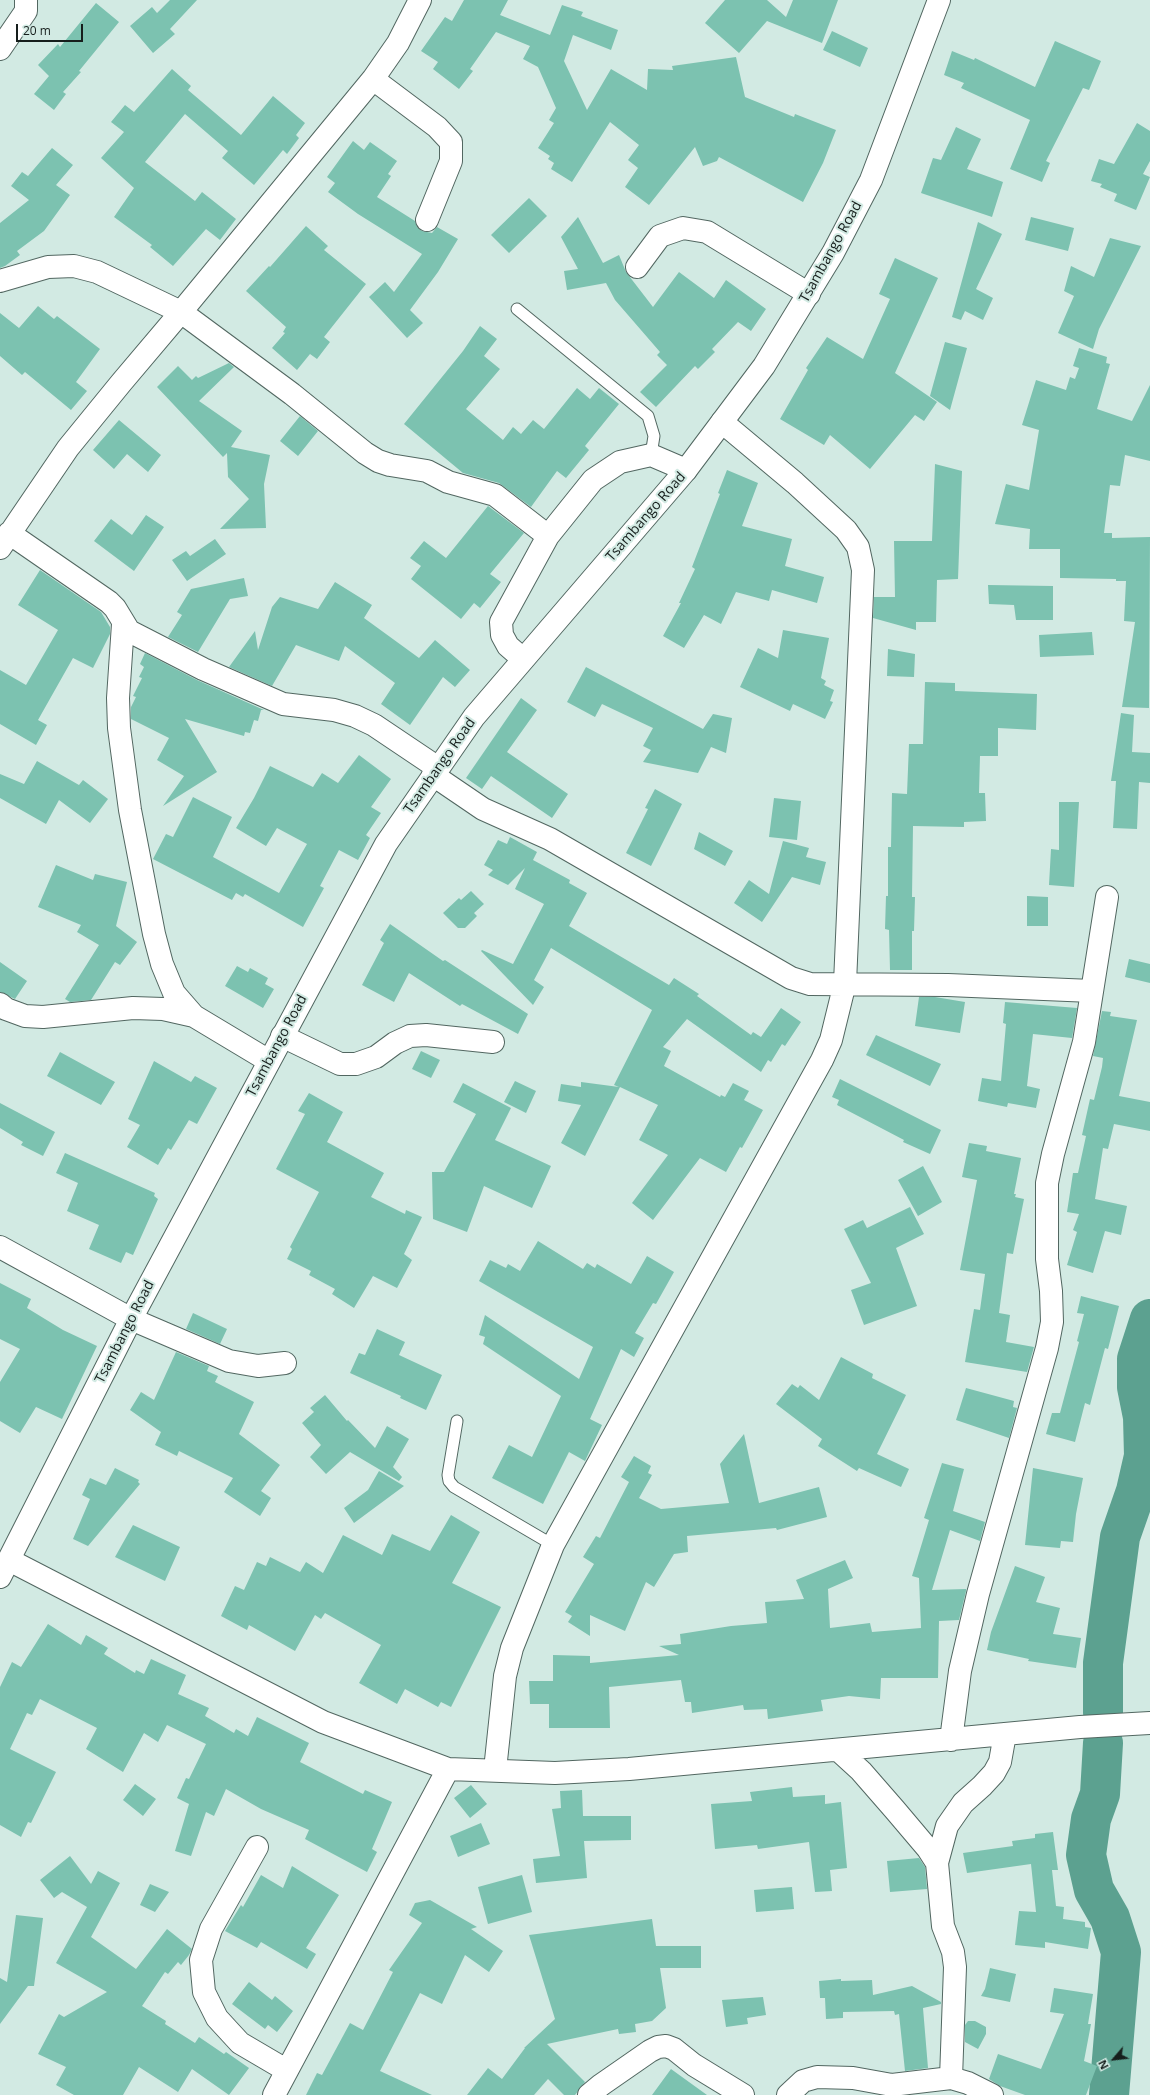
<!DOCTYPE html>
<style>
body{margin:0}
#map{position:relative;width:1150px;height:2095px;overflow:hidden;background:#d2eae3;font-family:"Open Sans",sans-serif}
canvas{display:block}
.north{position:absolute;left:1094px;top:2039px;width:40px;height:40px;-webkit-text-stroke:3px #d2eae3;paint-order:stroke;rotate:242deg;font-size:11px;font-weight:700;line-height:16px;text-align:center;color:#161e1c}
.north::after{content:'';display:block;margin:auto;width:14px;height:18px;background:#161e1c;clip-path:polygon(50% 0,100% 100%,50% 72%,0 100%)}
.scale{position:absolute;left:16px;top:24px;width:67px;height:18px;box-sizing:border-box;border:2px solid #161e1c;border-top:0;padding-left:5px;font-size:12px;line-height:14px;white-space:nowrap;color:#161e1c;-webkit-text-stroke:3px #d2eae3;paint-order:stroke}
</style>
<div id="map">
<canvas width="1150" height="2095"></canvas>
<div class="north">N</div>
<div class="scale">20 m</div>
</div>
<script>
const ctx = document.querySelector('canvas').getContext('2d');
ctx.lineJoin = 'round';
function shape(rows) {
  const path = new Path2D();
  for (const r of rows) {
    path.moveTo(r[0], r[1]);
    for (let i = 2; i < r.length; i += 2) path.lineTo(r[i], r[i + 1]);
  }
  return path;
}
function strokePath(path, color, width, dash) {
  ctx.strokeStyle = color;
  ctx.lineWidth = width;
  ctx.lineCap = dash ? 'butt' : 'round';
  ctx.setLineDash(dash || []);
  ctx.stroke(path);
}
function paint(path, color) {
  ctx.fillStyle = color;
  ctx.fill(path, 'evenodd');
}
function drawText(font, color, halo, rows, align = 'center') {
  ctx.font = font + ' "Open Sans",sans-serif';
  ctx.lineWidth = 4;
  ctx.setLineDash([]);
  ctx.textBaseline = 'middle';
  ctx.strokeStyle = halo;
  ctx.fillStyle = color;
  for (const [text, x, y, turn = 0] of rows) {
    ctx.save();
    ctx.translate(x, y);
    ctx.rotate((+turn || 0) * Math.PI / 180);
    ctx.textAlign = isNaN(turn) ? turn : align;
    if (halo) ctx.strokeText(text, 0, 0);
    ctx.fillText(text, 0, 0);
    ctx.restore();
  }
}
strokePath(shape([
 [1103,1713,1103,1663,1120,1537,1136,1491,1144,1456,1143,1417,1137,1387,1137,1359,1150,1319],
 [1103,1743,1100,1794,1091,1819,1086,1855,1094,1890,1110,1918,1121,1952,1109,2095]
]), '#5ca190', 40);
paint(shape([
 [170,0,197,0,170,29,175,34,153,53,130,26,152,7,157,13],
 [464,0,508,0,500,15,550,35,562,5,583,12,581,16,618,30,611,50,573,35,564,61,587,110,611,69,647,90,648,69,673,70,672,66,736,57,745,97,794,117,795,114,836,130,823,163,803,202,719,157,717,161,703,166,695,147,649,205,625,187,638,168,628,160,639,145,610,122,572,182,551,169,554,163,548,159,550,156,538,148,554,123,549,120,556,108,538,67,523,59,530,46,496,32,470,69,473,71,459,89,433,69,438,62,421,51,445,17,452,21],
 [725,0,767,0,786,17,793,0,838,0,822,43,767,21,739,53,705,23],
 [96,3,119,22,79,71,81,72,63,92,66,94,54,110,34,94,49,76,38,65,58,44,60,47],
 [832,31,868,48,860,67,823,50],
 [1055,41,1101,61,1089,90,1083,88,1046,161,1050,163,1042,182,1010,169,1030,120,961,88,964,83,944,75,952,51,974,60,975,58,1035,87],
 [172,69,191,86,188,90,241,135,273,96,305,123,296,135,299,138,287,154,283,150,254,185,222,158,228,151,185,114,145,162,195,201,202,192,236,219,220,240,206,229,173,266,150,247,152,245,114,217,134,188,101,158,124,132,111,122,125,105,134,112],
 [1137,123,1150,131,1150,161,1143,174,1150,177,1136,210,1114,201,1117,194,1100,187,1102,184,1091,181,1099,159,1114,164],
 [956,127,981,139,967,169,1003,182,992,217,921,193,933,158,941,160],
 [353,141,364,150,370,142,397,161,388,174,391,176,377,197,415,221,417,227,422,231,432,233,437,227,458,239,438,272,410,310,423,323,407,338,369,297,385,282,394,292,422,254,358,214,328,192,335,183,327,177],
 [52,148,73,165,56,185,70,195,44,231,17,251,20,255,5,266,0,268,0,223,29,200,11,186,22,172,28,176],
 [529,198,547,216,509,253,491,235],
 [578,217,603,263,619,255,626,272,653,307,679,272,714,298,726,280,766,309,751,331,738,322,712,349,715,352,698,369,695,366,656,407,640,392,667,365,657,355,660,352,615,300,606,283,567,290,564,271,578,269,561,237],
 [1031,217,1074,228,1068,251,1025,240],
 [978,222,1002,234,976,289,993,298,983,320,965,311,961,320,952,317],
 [306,226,328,246,324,250,366,284,324,337,330,342,317,359,310,354,297,370,272,348,285,333,283,332,286,327,246,291,269,266,270,267],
 [1110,238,1141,246,1099,329,1093,349,1058,333,1074,296,1064,291,1071,266,1094,277],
 [895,258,938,278,895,373,937,402,924,421,915,415,870,469,830,435,824,445,780,419,808,370,806,368,827,337,863,359,890,299,879,294],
 [38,306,54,319,57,316,100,349,76,382,87,391,71,410,25,372,22,375,0,356,0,313,19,328],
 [480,326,497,339,484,356,500,369,466,409,503,440,513,427,521,434,533,420,544,429,577,388,590,399,599,388,619,404,585,446,589,450,566,478,557,471,531,507,499,483,463,473,404,424,463,351],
 [945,342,967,348,950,410,930,396],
 [1079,348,1107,357,1106,363,1110,364,1097,409,1132,421,1150,385,1150,461,1125,455,1120,486,1110,485,1104,533,1112,533,1112,538,1150,537,1149,708,1122,707,1135,622,1124,621,1126,581,1116,581,1116,579,1060,578,1060,549,1029,549,1030,529,995,524,1006,484,1029,490,1039,430,1022,425,1036,380,1066,390,1070,377,1075,379,1079,368,1073,366],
 [229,363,234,367,199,401,242,431,231,447,270,455,264,484,266,528,220,529,249,499,228,477,227,453,223,457,157,387,178,366,192,380,196,376,198,378],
 [300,416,318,431,298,456,280,441],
 [119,420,161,455,148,472,127,454,114,469,93,450],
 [935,464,962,471,958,579,937,580,936,622,916,622,916,630,873,618,874,597,895,597,894,541,932,541],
 [727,470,758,483,742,526,792,539,785,566,824,577,817,603,772,590,769,601,736,592,721,624,704,615,684,648,663,636,681,603,679,603,695,569,692,567,720,494,718,493],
 [488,506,524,533,490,574,501,582,480,608,474,603,461,619,411,579,421,566,410,558,424,541,446,558],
 [146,515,164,527,134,571,94,541,111,519,132,535],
 [215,539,226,554,187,581,172,560,186,551,190,556],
 [40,570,101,612,110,627,110,634,93,668,73,658,38,720,47,725,36,745,0,724,0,670,26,685,58,630,18,605],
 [244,578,248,596,230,599,198,652,168,637,182,615,177,612,191,589],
 [335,582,372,605,364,618,419,658,435,640,470,670,455,687,443,677,410,725,381,704,395,683,345,646,339,661,296,645,272,686,229,667,255,631,258,650,272,607,280,597,318,609],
 [988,585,1053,586,1053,620,1016,620,1014,605,989,604],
 [783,630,829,638,821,678,826,681,824,685,834,690,830,701,833,702,825,719,793,704,790,711,740,687,758,648,778,658],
 [1092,632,1094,655,1040,657,1039,635],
 [888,649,915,654,914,677,887,676],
 [145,653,197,680,264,710,261,710,258,721,254,720,250,733,245,732,244,736,185,719,217,772,163,806,184,776,157,760,169,738,131,719,131,707,136,697,133,696,142,678,139,677,144,667,140,664],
 [586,667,703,729,713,714,732,718,726,753,711,747,698,773,643,762,651,750,643,746,653,728,602,704,595,717,567,702],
 [925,682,955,683,955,691,1037,694,1036,730,998,728,998,756,980,756,979,793,985,793,986,821,964,822,964,827,913,826,912,897,915,897,914,931,912,931,912,970,890,970,889,930,885,929,886,896,888,896,888,847,891,847,892,793,907,794,909,744,923,744],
 [521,698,537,710,507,752,568,794,552,818,491,776,482,789,466,778],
 [1121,713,1134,715,1132,752,1150,753,1150,783,1139,782,1137,829,1113,828,1116,781,1111,781],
 [359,755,391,779,371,807,381,813,366,835,370,838,358,860,339,850,320,886,324,888,303,927,245,894,243,897,236,893,232,900,153,859,166,834,173,837,193,797,232,817,213,857,279,893,307,844,277,828,266,846,236,828,254,798,270,766,313,787,322,773,338,783],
 [37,761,79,785,83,780,108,799,90,823,59,800,46,824,0,798,0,774,24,784],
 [655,789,682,804,651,866,626,853,648,809,645,808],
 [774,798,801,801,797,840,769,837],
 [1059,802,1079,802,1074,887,1049,885,1051,849,1059,850],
 [699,832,733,851,725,866,694,849],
 [510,837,537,852,533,860,570,880,569,883,587,893,569,926,669,985,674,978,699,994,697,996,751,1035,753,1032,761,1037,781,1008,801,1022,785,1046,782,1044,771,1062,768,1060,761,1072,687,1019,663,1047,671,1051,664,1066,720,1097,721,1095,725,1097,733,1083,749,1091,744,1100,763,1110,742,1148,740,1147,726,1172,700,1158,653,1220,632,1203,668,1155,639,1140,658,1105,620,1087,585,1156,561,1143,581,1105,558,1101,561,1084,581,1087,581,1082,619,1087,614,1085,652,1010,551,948,534,980,544,987,533,1005,481,951,482,950,513,964,544,904,515,889,525,868,508,885,488,875,493,870,484,865,498,840,507,844],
 [783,841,809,848,806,857,826,862,820,885,792,877,762,922,734,903,749,880,769,894],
 [56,865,93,880,95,874,127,882,116,926,137,942,120,965,115,962,91,1000,70,1002,65,999,99,945,77,932,81,925,38,907],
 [471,891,484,904,474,913,477,916,465,928,458,928,443,913,459,898,461,900],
 [1027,896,1048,897,1048,926,1027,926],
 [390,924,443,961,445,960,528,1014,518,1034,462,1004,460,1006,409,973,394,1002,362,985,384,943,380,940],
 [1129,959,1150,964,1150,983,1125,977],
 [0,962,27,981,15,999,0,992],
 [237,966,248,972,250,968,268,978,265,984,274,989,263,1008,225,986],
 [919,997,935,997,965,1002,960,1033,915,1026],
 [1005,1002,1077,1008,1072,1038,1033,1034,1027,1086,1040,1089,1036,1108,1008,1103,1007,1107,978,1101,982,1078,1001,1081,1006,1024,1003,1023],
 [1102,1011,1111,1012,1110,1016,1137,1020,1119,1096,1150,1102,1150,1131,1114,1124,1108,1149,1103,1148,1095,1199,1127,1206,1121,1235,1105,1231,1093,1273,1067,1265,1077,1232,1073,1230,1079,1214,1067,1212,1073,1173,1078,1173,1086,1136,1082,1135,1090,1099,1094,1100,1102,1067,1103,1058,1093,1056],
 [876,1035,941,1064,930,1086,866,1055],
 [421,1051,440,1060,431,1078,412,1069],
 [60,1052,115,1082,101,1105,47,1076],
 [154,1061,191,1082,195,1076,217,1088,197,1124,189,1120,171,1150,168,1148,158,1165,127,1147,140,1125,128,1119],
 [840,1079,941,1130,930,1154,903,1142,904,1140,837,1105,839,1100,832,1097],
 [515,1081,536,1091,526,1113,504,1102],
 [463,1083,511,1108,495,1140,551,1166,532,1208,484,1186,467,1232,433,1219,432,1172,444,1172,476,1114,453,1102],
 [309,1093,343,1112,327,1142,384,1173,371,1197,405,1214,406,1210,422,1217,404,1254,412,1260,397,1288,373,1276,354,1308,332,1294,335,1289,309,1275,311,1271,287,1259,292,1249,290,1247,319,1192,276,1169,305,1114,298,1111],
 [0,1103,55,1132,43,1156,21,1145,23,1142,0,1128],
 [969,1143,987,1146,986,1151,1021,1158,1014,1194,1016,1194,1015,1197,1024,1199,1013,1254,1007,1253,999,1313,1010,1315,1006,1342,1034,1347,1027,1372,965,1362,974,1309,980,1310,985,1274,960,1270,977,1180,962,1177],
 [65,1153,155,1193,154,1196,158,1199,133,1255,126,1252,121,1263,89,1249,99,1225,67,1211,78,1183,56,1173],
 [923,1166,942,1202,918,1216,898,1180],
 [910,1207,924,1234,896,1248,917,1306,864,1325,851,1290,871,1283,844,1229,863,1220,867,1228],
 [538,1241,583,1269,587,1263,595,1268,597,1264,631,1284,647,1256,674,1272,656,1304,653,1303,635,1333,644,1338,634,1357,621,1349,590,1419,602,1425,585,1461,569,1452,543,1504,492,1478,509,1445,532,1457,561,1396,483,1344,485,1337,479,1335,485,1315,579,1379,593,1347,479,1281,490,1260,506,1268,508,1264,520,1271],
 [0,1283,31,1299,27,1308,63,1330,97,1346,62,1419,36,1407,20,1433,0,1421,0,1382,20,1349,0,1339],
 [1081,1296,1119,1306,1108,1349,1105,1348,1090,1405,1085,1403,1075,1442,1046,1434,1052,1413,1060,1413,1079,1342,1077,1341,1084,1314,1077,1313],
 [193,1313,227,1329,220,1344,186,1329],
 [377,1329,405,1342,399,1355,442,1375,426,1410,400,1398,401,1396,350,1373,359,1353,365,1355],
 [176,1352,209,1366,207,1371,218,1376,215,1382,254,1402,239,1434,280,1465,261,1491,271,1498,260,1516,224,1492,233,1478,179,1451,177,1456,155,1445,161,1432,130,1410,141,1392,154,1400],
 [841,1357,873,1374,872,1378,906,1395,877,1454,909,1469,901,1487,859,1468,857,1471,818,1446,822,1439,776,1404,792,1384,798,1388,800,1385,819,1400],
 [966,1388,1014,1401,1013,1407,1017,1408,1009,1438,956,1420],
 [325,1395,347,1421,348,1420,375,1448,387,1426,409,1439,393,1467,402,1477,399,1481,350,1452,326,1474,310,1457,321,1445,302,1423,314,1412,310,1408],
 [744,1434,759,1503,819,1487,827,1517,777,1530,776,1528,687,1536,688,1552,674,1554,654,1587,646,1582,625,1631,590,1615,590,1636,568,1622,572,1616,565,1612,594,1564,583,1557,596,1536,600,1538,629,1482,621,1477,634,1456,651,1466,648,1473,652,1475,639,1498,661,1509,729,1503,720,1464],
 [942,1463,964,1469,953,1511,985,1522,980,1541,950,1530,932,1590,966,1589,966,1591,959,1620,939,1621,938,1678,881,1678,880,1699,849,1696,821,1700,823,1711,768,1719,767,1709,744,1710,743,1705,692,1713,691,1702,685,1702,681,1680,609,1687,610,1728,549,1728,549,1704,530,1704,529,1681,553,1681,553,1655,590,1656,590,1663,679,1655,659,1646,681,1644,680,1634,731,1626,767,1623,765,1602,804,1599,796,1580,845,1560,853,1578,828,1589,830,1628,870,1623,872,1632,921,1628,919,1578,912,1576,929,1520,924,1518],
 [115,1468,139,1480,138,1482,140,1484,88,1546,73,1539,90,1499,82,1495,90,1478,106,1485],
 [1033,1468,1083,1478,1076,1514,1073,1542,1061,1541,1060,1548,1025,1545],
 [379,1471,404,1486,354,1523,344,1508,368,1490],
 [451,1515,480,1532,452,1583,501,1607,451,1707,441,1702,438,1707,405,1689,397,1704,359,1683,381,1645,325,1613,321,1619,315,1615,295,1651,249,1625,247,1630,221,1616,235,1586,244,1590,257,1562,266,1566,270,1557,300,1572,306,1562,323,1573,343,1535,382,1555,392,1534,430,1551],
 [133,1525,180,1547,165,1581,115,1557],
 [1015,1566,1045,1577,1036,1602,1060,1608,1053,1634,1081,1638,1076,1668,1028,1661,1029,1659,987,1650,991,1632],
 [48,1624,81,1645,86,1635,108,1648,104,1654,135,1673,136,1670,144,1674,151,1659,186,1675,178,1694,209,1708,205,1716,234,1733,236,1729,248,1736,257,1717,309,1743,300,1762,363,1794,365,1790,392,1802,372,1849,377,1852,367,1872,305,1839,309,1830,261,1809,226,1789,214,1816,206,1812,191,1856,175,1851,189,1804,177,1798,186,1778,189,1779,206,1744,167,1725,158,1742,144,1733,123,1772,86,1749,97,1728,40,1699,32,1715,27,1713,10,1749,56,1772,31,1823,28,1822,21,1837,0,1825,0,1687,12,1662,21,1667],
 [135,1784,156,1799,143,1816,123,1800],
 [471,1785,487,1804,470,1818,454,1798],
 [792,1787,793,1797,825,1795,825,1804,841,1802,847,1868,830,1870,832,1891,815,1892,809,1842,758,1849,757,1845,715,1849,711,1804,752,1801,750,1792],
 [582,1790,583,1816,631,1816,631,1840,584,1841,587,1878,536,1883,533,1859,560,1856,552,1809,561,1808,560,1791],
 [481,1823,490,1844,458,1857,450,1836],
 [1053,1832,1058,1870,1052,1870,1056,1906,1064,1907,1063,1919,1085,1922,1085,1927,1091,1928,1088,1949,1045,1942,1045,1948,1015,1945,1019,1911,1036,1912,1031,1864,967,1873,963,1853,1013,1846,1012,1841,1035,1838,1035,1834],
 [70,1856,91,1884,98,1871,120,1883,91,1937,136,1969,167,1929,192,1949,189,1955,181,1965,178,1962,168,1974,165,1972,142,2006,166,2021,165,2024,195,2043,199,2037,224,2054,226,2052,249,2068,229,2095,192,2069,178,2092,139,2067,123,2095,74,2095,56,2085,66,2067,38,2054,59,2014,64,2017,107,1992,56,1963,87,1907,62,1892,54,1898,40,1880],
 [919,1858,925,1867,927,1889,890,1892,887,1861],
 [292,1866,339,1895,306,1948,316,1954,307,1969,261,1942,257,1948,225,1931,241,1905,243,1907,261,1875,283,1888],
 [522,1875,532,1912,488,1924,478,1887],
 [150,1884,169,1892,155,1912,140,1905],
 [792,1887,794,1909,756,1912,754,1890],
 [430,1900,477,1927,471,1929,503,1951,489,1972,465,1955,442,2004,420,1993,380,2071,432,2095,306,2095,317,2073,322,2075,350,2023,363,2030,393,1972,389,1970,422,1923,409,1915,415,1903],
 [16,1915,43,1918,34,1986,28,1986,0,2024,0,1978,7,1982],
 [652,1919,656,1946,701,1946,701,1968,660,1968,666,2008,652,2021,635,2024,636,2032,619,2034,618,2029,547,2044,585,2082,575,2095,564,2095,548,2079,534,2095,467,2095,488,2068,502,2079,525,2048,524,2048,555,2019,529,1935],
 [990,1968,1016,1974,1010,2002,981,1996,985,1989],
 [841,1979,841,1981,872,1980,873,1995,912,1986,941,2002,941,2004,923,2008,928,2068,905,2071,899,2014,895,2015,894,2011,843,2012,843,2018,826,2019,825,1998,820,1998,819,1981],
 [249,1982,272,2000,275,1996,293,2011,277,2032,268,2025,265,2029,232,2004],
 [1054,1988,1093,1994,1088,2024,1091,2024,1084,2061,1097,2066,1086,2095,1025,2095,1000,2086,989,2079,998,2054,1041,2069,1064,2014,1050,2012],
 [763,1997,766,2015,747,2018,748,2024,726,2027,722,2000],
 [968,2021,975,2021,986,2027,986,2034,978,2049,965,2042,965,2025],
 [671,2069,707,2095,652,2095]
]), '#7cc2b0');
const service = shape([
 [517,309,648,416,654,436,651,455],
 [457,1421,448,1475,449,1481,454,1487,553,1545]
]);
const minor = shape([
 [0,49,26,11,26,0],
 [373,79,437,127,451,142,451,161,427,220],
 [637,267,660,236,683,228,707,232,809,294],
 [0,281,48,267,74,266,97,272,181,312,292,394,365,453,378,461,390,465,427,471,448,482,495,495,548,536],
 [9,533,109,602,115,608,129,631,203,669,283,704,334,710,355,716,374,725,438,768],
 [0,548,68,448,121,383,181,312,373,79,398,43,420,0],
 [123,624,118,698,119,728,130,810,154,934,162,964,174,993,194,1016],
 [523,659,508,646,502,635,501,622,548,536,593,480,620,462,651,455,686,470],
 [433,775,483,809,550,839,791,978,810,984,948,985,1092,991],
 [0,1004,6,1009,25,1016,43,1017,133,1008,163,1009,194,1016,269,1061],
 [282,1036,340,1064,356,1064,376,1057,395,1043,410,1036,426,1035,493,1042],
 [0,1247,131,1319,229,1361,258,1366,285,1363],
 [9,1560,323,1722,448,1769,555,1773,629,1769,1080,1727,1150,1723],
 [951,1740,960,1671,978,1594,1047,1348,1052,1322,1051,1291,1047,1259,1047,1183,1053,1154,1084,1042,1107,897],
 [838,1750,861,1771,895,1810,928,1849,937,1863],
 [495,1770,505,1676,512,1648,553,1545,822,1060,831,1040,845,983,863,570,858,547,846,530,795,483,722,422],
 [257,1847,211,1929,201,1960,204,1992,217,2018,240,2043,286,2070],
 [951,2078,955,1967,953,1952,943,1926,937,1863,947,1826,963,1803,982,1786,994,1773,1000,1762,1005,1734],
 [274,2095,448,1769],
 [589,2095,601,2085,650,2051,658,2047,666,2046,674,2049,694,2065,743,2095],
 [788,2095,803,2081,817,2077,853,2078,892,2085,951,2078,968,2083,992,2095]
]);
const tertiary = shape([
 [0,1577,131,1319,386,844,474,717,686,470,764,366,833,253,871,180,939,0]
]);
strokePath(service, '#526761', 13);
strokePath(minor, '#526761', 24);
strokePath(tertiary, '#526761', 24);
strokePath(service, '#fff', 11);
strokePath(minor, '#fff', 22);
strokePath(tertiary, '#fff', 22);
drawText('14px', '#161e1c', '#d2eae3', [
 ["Tsambango Road",831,252,-61],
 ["Tsambango Road",646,517,-49],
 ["Tsambango Road",440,766,-55],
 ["Tsambango Road",277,1046,-62],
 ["Tsambango Road",125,1332,-63]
]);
</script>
